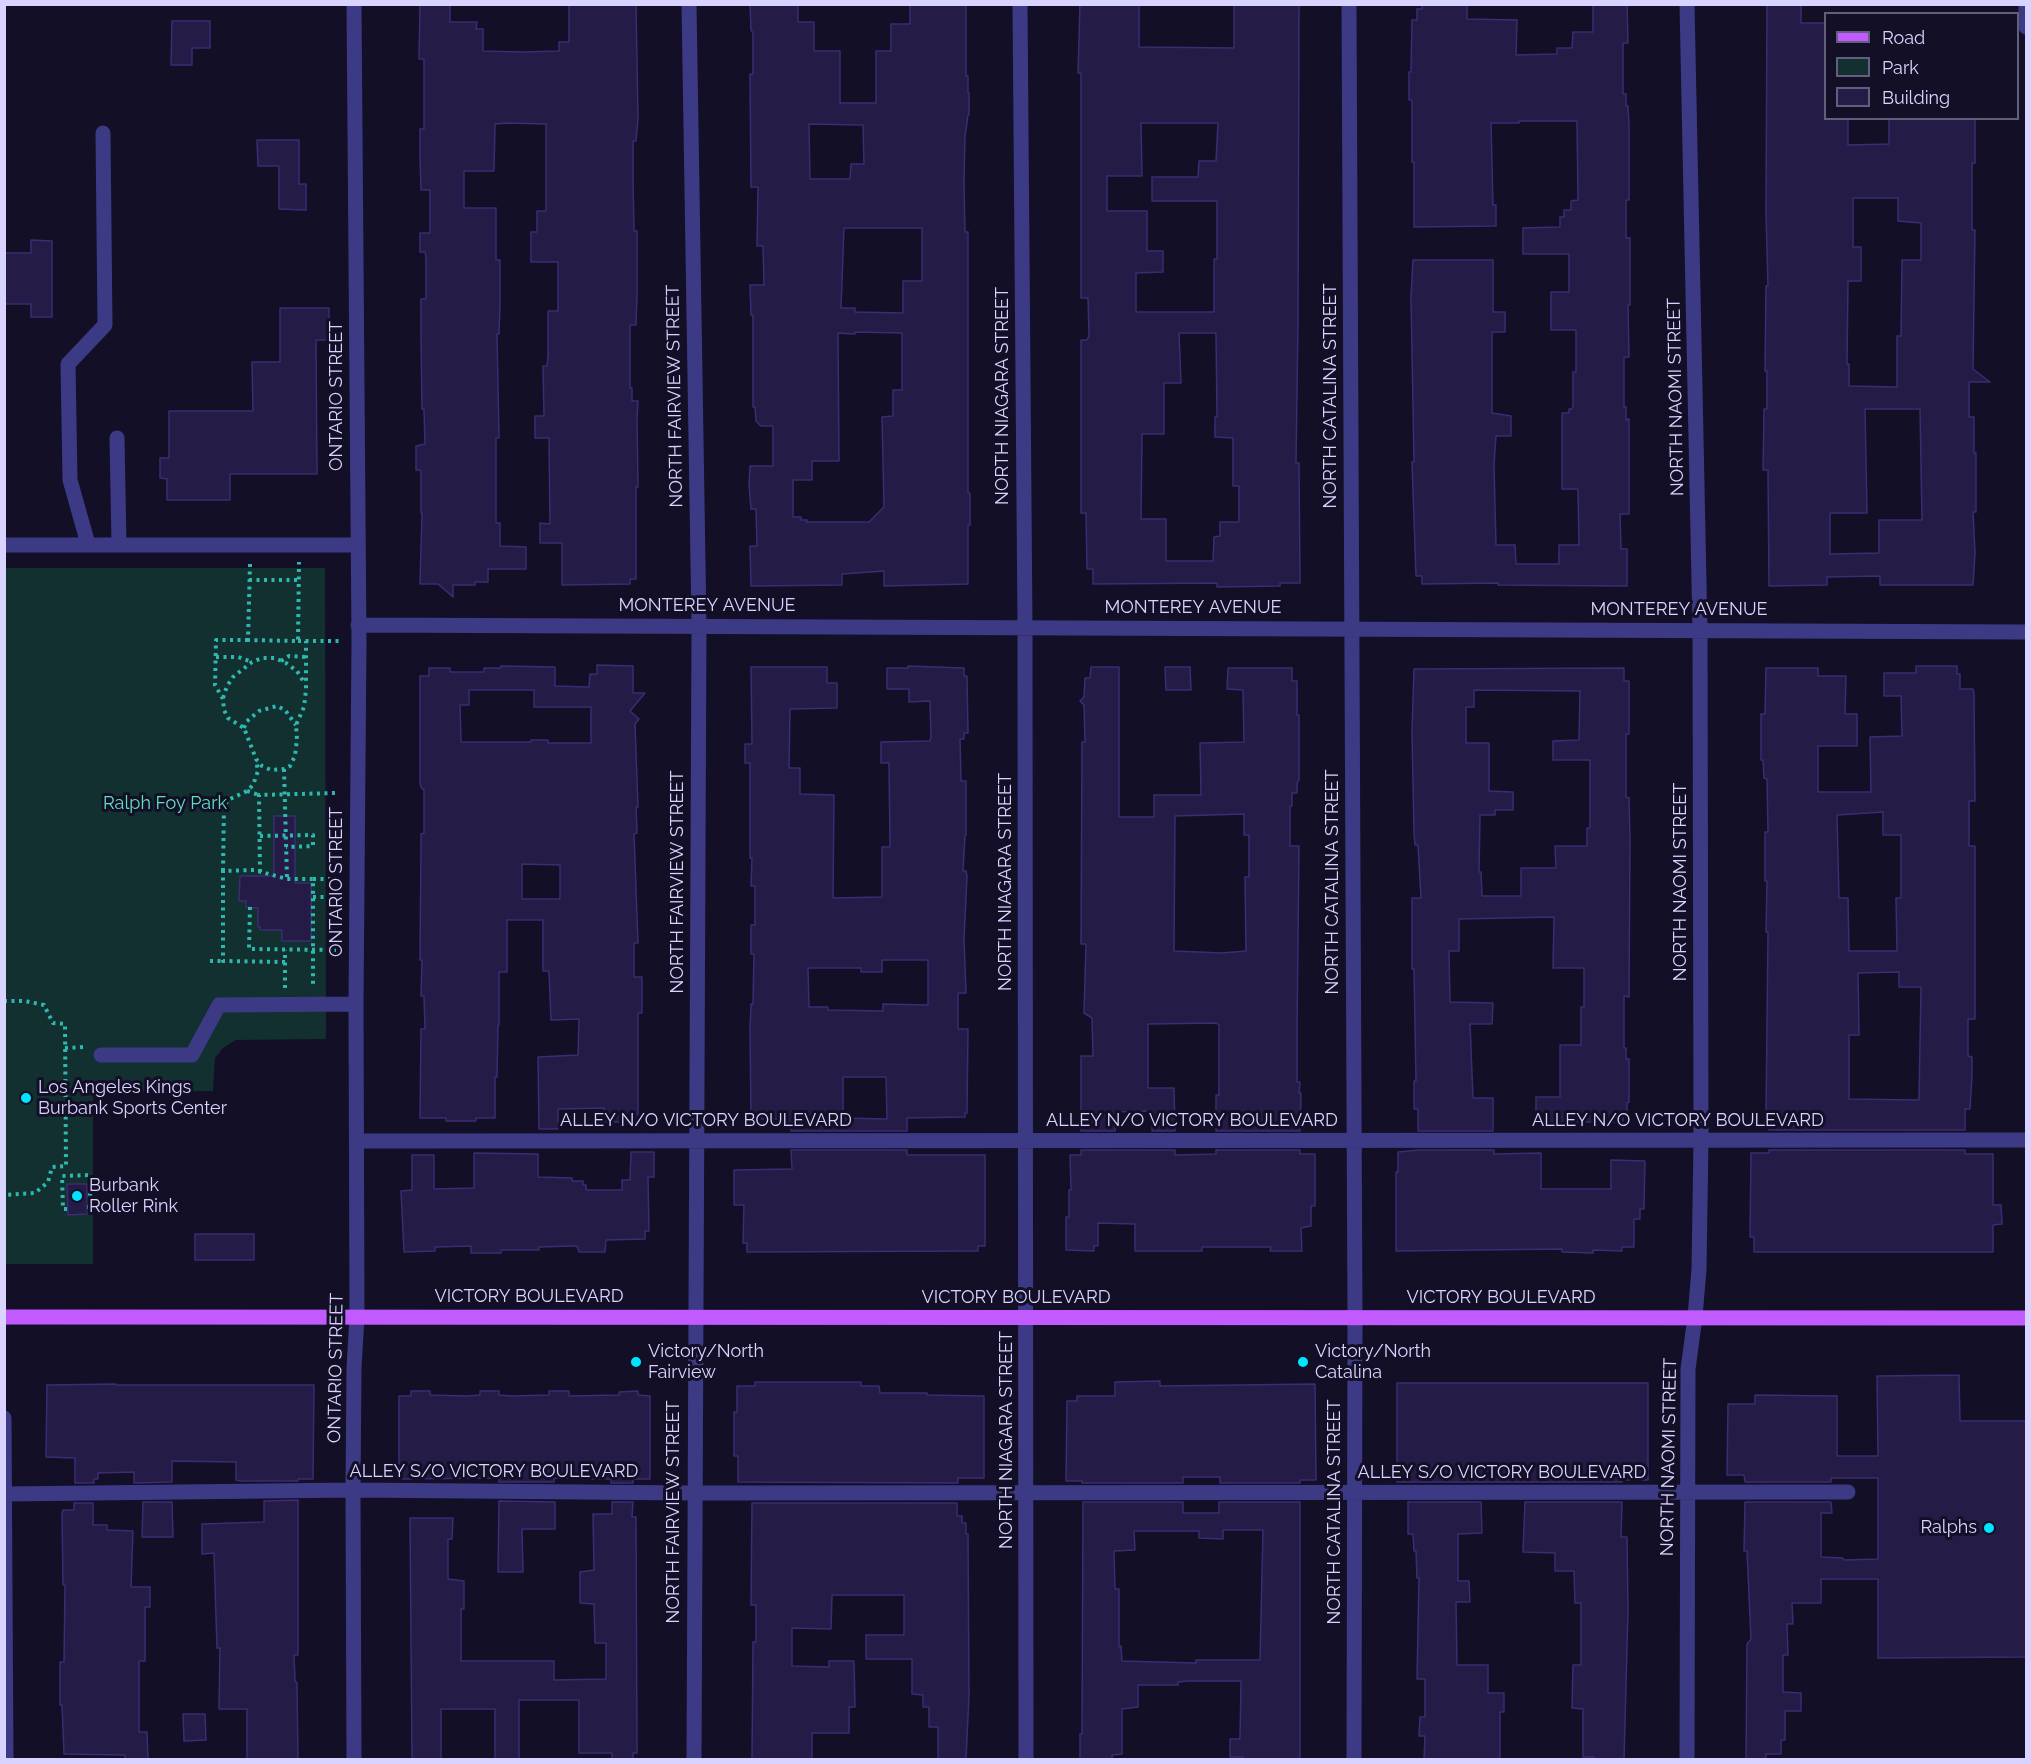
<!DOCTYPE html>
<style>
body{margin:0}
#map{position:relative;width:2031px;height:1764px;overflow:hidden;background:#130f26;font-family:Raleway,sans-serif}
canvas{display:block}
.frame{position:absolute;inset:0;border:6px solid #d9d4ff;pointer-events:none}
.legend{position:absolute;left:1824px;top:12px;width:195px;height:108px;box-sizing:border-box;background:#130f26;border:2px solid #625e7d;margin:0;padding:8px 10px;list-style:none;font-size:18px;color:#d9d4ff}
.legend li{display:flex;align-items:center;gap:12px;height:30px}
.legend b{width:30px;border:2px solid #625e7d}
</style>
<div id="map">
<canvas width="2031" height="1764"></canvas>
<div class="frame"></div>
<ul class="legend">
<li><b style="height:8px;background:#c25bff"></b>Road</li>
<li><b style="height:16px;background:#12302f"></b>Park</li>
<li><b style="height:16px;background:#241b47"></b>Building</li>
</ul>
</div>
<script>
const ctx = document.querySelector('canvas').getContext('2d');
ctx.lineJoin = 'round';
function paint(path, color) {
  ctx.fillStyle = color;
  ctx.fill(path, 'evenodd');
}
function shape(rows) {
  const path = new Path2D();
  for (const r of rows) {
    path.moveTo(r[0], r[1]);
    for (let i = 2; i < r.length; i += 2) path.lineTo(r[i], r[i + 1]);
  }
  return path;
}
function strokePath(path, color, width, dash) {
  ctx.strokeStyle = color;
  ctx.lineWidth = width;
  ctx.lineCap = dash ? 'butt' : 'round';
  ctx.setLineDash(dash || []);
  ctx.stroke(path);
}
function drawText(font, color, halo, rows, align = 'center') {
  ctx.font = font + ' Raleway,sans-serif';
  ctx.lineWidth = 6;
  ctx.setLineDash([]);
  ctx.textBaseline = 'middle';
  ctx.strokeStyle = halo;
  ctx.fillStyle = color;
  for (const [text, x, y, turn = 0] of rows) {
    ctx.save();
    ctx.translate(x, y);
    ctx.rotate((+turn || 0) * Math.PI / 180);
    ctx.textAlign = isNaN(turn) ? turn : align;
    if (halo) ctx.strokeText(text, 0, 0);
    ctx.fillText(text, 0, 0);
    ctx.restore();
  }
}
paint(shape([
 [5,568,325,568,326,1039,236,1040,223,1048,215,1058,213,1091,93,1092,93,1264,5,1264]
]), '#12302f');
const building = shape([
 [420,4,450,4,450,22,477,22,476,29,483,29,483,51,522,52,559,51,559,42,569,42,569,4,636,4,638,118,636,141,633,141,633,179,634,231,637,231,637,294,636,325,630,325,630,388,632,388,632,401,638,401,637,419,638,487,636,487,636,579,630,579,630,584,562,585,562,543,540,543,540,523,550,524,549,438,535,438,535,416,544,416,543,366,547,366,548,356,548,311,558,311,558,262,531,262,531,232,537,232,537,211,546,211,546,124,509,123,495,124,494,171,464,171,464,208,496,208,496,260,500,260,500,304,499,334,497,334,499,438,496,438,496,523,500,523,500,546,526,547,526,569,488,569,488,582,475,582,475,585,453,585,453,597,438,584,420,584,422,513,421,513,421,472,420,470,416,470,416,446,425,444,424,409,422,409,421,337,421,299,426,299,426,258,425,252,420,252,420,233,430,233,430,190,421,190,420,158,420,129,424,129,424,59,419,59,420,4],
 [750,4,798,4,798,22,814,22,814,51,840,51,840,103,876,103,876,51,891,51,891,24,910,24,910,4,966,4,966,76,968,76,968,93,969,93,969,115,968,115,965,137,964,181,965,232,968,232,968,493,970,493,970,525,968,525,968,584,884,586,884,571,842,574,842,585,751,586,750,546,757,546,756,509,751,509,749,485,750,466,773,466,773,426,761,426,756,421,755,407,753,407,753,315,751,315,750,285,764,285,763,246,757,246,758,187,751,187,750,74,753,74,753,33,751,30,750,4],
 [809,124,863,125,864,164,851,164,850,179,810,179,809,124],
 [844,228,922,228,922,281,903,281,903,313,855,312,855,308,841,308,844,228],
 [855,332,902,333,902,390,893,390,893,416,882,417,884,507,869,522,807,522,807,520,801,520,801,517,793,517,793,480,812,480,812,461,839,461,838,333,855,334,855,332],
 [1080,4,1139,4,1139,47,1234,48,1234,4,1299,4,1298,323,1296,463,1299,463,1300,583,1280,583,1280,586,1217,587,1217,583,1093,584,1093,569,1087,569,1086,513,1081,513,1081,340,1087,340,1089,336,1088,298,1081,298,1081,73,1078,73,1080,4],
 [1141,123,1218,123,1216,161,1199,161,1198,177,1152,177,1152,201,1217,201,1217,259,1214,259,1214,312,1136,312,1136,273,1163,272,1163,251,1147,251,1147,211,1107,211,1107,176,1142,176,1141,123],
 [1179,333,1216,333,1217,417,1215,417,1215,437,1233,438,1233,486,1239,486,1239,522,1220,522,1220,536,1214,537,1213,561,1166,561,1166,519,1141,519,1142,434,1164,434,1164,383,1181,383,1179,333],
 [1422,4,1467,4,1467,19,1517,20,1516,55,1557,54,1557,48,1572,48,1573,32,1593,32,1593,4,1627,4,1628,43,1623,43,1623,94,1626,94,1626,106,1628,106,1629,126,1629,200,1626,200,1626,238,1630,238,1630,305,1628,305,1629,357,1624,357,1624,407,1626,407,1626,420,1629,419,1629,514,1620,514,1621,549,1627,549,1627,586,1498,585,1498,583,1422,584,1422,576,1416,576,1412,462,1414,462,1411,297,1413,260,1493,260,1493,312,1505,312,1505,332,1492,332,1492,413,1511,416,1511,436,1496,436,1494,465,1496,545,1515,545,1516,564,1559,564,1559,545,1579,545,1578,489,1562,489,1562,413,1569,413,1569,409,1572,409,1573,406,1573,372,1576,372,1576,330,1551,330,1551,292,1569,292,1569,254,1523,254,1523,228,1560,227,1560,217,1564,217,1564,210,1571,210,1571,201,1578,200,1577,121,1519,121,1519,123,1491,123,1493,205,1496,205,1496,226,1414,227,1414,162,1412,162,1412,100,1409,100,1409,72,1411,72,1412,20,1417,20,1417,9,1422,9,1422,4],
 [1767,4,1801,4,1801,23,1826,23,1826,118,1848,118,1848,145,1889,144,1889,118,1975,118,1975,163,1972,163,1972,230,1975,230,1973,369,1990,382,1969,382,1969,417,1974,417,1974,453,1976,453,1976,512,1973,512,1975,553,1973,585,1880,585,1880,576,1827,577,1827,585,1769,586,1768,470,1763,470,1764,409,1767,409,1767,371,1765,371,1766,286,1768,286,1766,214,1767,4],
 [1853,198,1898,198,1898,221,1921,223,1921,260,1902,260,1901,336,1897,336,1897,387,1849,386,1849,364,1847,364,1848,281,1861,281,1861,247,1853,247,1853,198],
 [1865,409,1920,409,1922,520,1879,520,1879,553,1830,554,1830,513,1867,513,1865,409],
 [172,21,210,21,210,48,192,48,192,65,171,65,172,21],
 [257,140,299,140,299,184,306,184,306,210,279,209,279,166,258,166,257,140],
 [31,240,52,241,52,317,31,317,31,304,4,304,4,253,31,253,31,240],
 [280,308,329,308,329,340,316,340,317,474,230,474,230,500,167,500,167,479,160,478,160,458,169,458,169,411,253,411,252,362,280,362,280,308],
 [597,665,633,666,633,693,645,693,630,711,639,719,635,724,638,807,636,807,637,833,634,834,638,943,634,943,634,977,642,977,642,1013,638,1013,638,1122,604,1122,604,1108,558,1109,558,1129,539,1129,538,1057,578,1055,579,1019,551,1020,549,971,543,971,543,920,507,920,507,972,499,972,499,1025,498,1025,497,1077,495,1077,495,1118,476,1118,476,1121,446,1121,446,1118,420,1118,421,1029,425,1029,424,996,421,996,422,960,420,960,421,847,421,834,424,833,424,789,422,789,420,784,420,676,429,676,429,668,450,668,450,672,484,672,484,668,501,668,501,666,555,667,555,686,589,687,590,674,597,674,597,665],
 [469,690,534,690,534,707,591,707,591,743,548,743,548,740,531,740,531,742,461,742,460,705,469,705,469,690],
 [522,864,560,865,560,899,522,899,522,864],
 [908,666,964,668,964,676,967,676,968,733,964,733,964,739,960,739,961,781,966,781,966,835,965,835,963,871,966,871,967,876,964,939,966,993,958,993,958,1029,968,1029,967,1113,965,1113,965,1117,907,1118,907,1131,791,1131,791,1122,782,1122,782,1119,751,1119,750,1029,751,1004,753,1004,754,954,751,954,751,925,755,925,755,886,751,886,752,858,750,858,750,763,745,763,745,744,752,744,751,667,827,667,827,683,837,683,837,708,790,709,789,768,800,768,800,794,834,795,833,898,882,897,882,847,890,847,889,763,881,763,881,742,930,741,931,737,930,701,909,702,909,689,887,689,887,668,908,668,908,666],
 [882,960,928,960,928,1005,883,1004,883,1011,828,1010,828,1007,809,1007,808,968,861,968,861,972,882,972,882,960],
 [843,1077,886,1077,887,1119,843,1118,843,1077],
 [1916,666,1957,666,1957,674,1960,674,1960,689,1973,689,1974,692,1975,801,1969,801,1969,846,1975,846,1975,1019,1968,1019,1968,1056,1972,1057,1972,1075,1970,1109,1965,1109,1965,1130,1769,1130,1769,1115,1766,1115,1768,932,1766,932,1767,881,1765,881,1765,832,1768,832,1767,779,1764,778,1763,760,1761,760,1761,714,1765,714,1766,668,1818,668,1818,676,1846,676,1845,714,1857,714,1857,746,1818,746,1818,792,1871,792,1870,737,1902,736,1901,696,1884,696,1884,673,1916,673,1916,666],
 [1883,812,1883,835,1901,835,1901,898,1896,898,1897,951,1849,951,1848,898,1839,898,1837,815,1883,812],
 [1899,972,1899,987,1921,987,1919,1100,1849,1099,1849,1035,1859,1035,1858,973,1899,972],
 [1091,667,1119,667,1119,817,1154,817,1154,795,1201,795,1200,743,1244,742,1243,690,1227,689,1228,668,1292,668,1292,681,1297,681,1297,715,1299,715,1299,780,1297,783,1297,793,1292,793,1292,806,1290,806,1290,846,1299,846,1297,1030,1297,1082,1300,1082,1299,1093,1301,1093,1300,1131,1216,1131,1216,1095,1219,1095,1219,1025,1216,1023,1148,1024,1148,1088,1174,1088,1175,1131,1152,1131,1152,1111,1116,1112,1115,1131,1081,1131,1081,1056,1093,1056,1092,1018,1084,1013,1086,944,1081,944,1082,742,1085,742,1084,705,1080,701,1084,697,1085,678,1090,678,1091,667],
 [1244,814,1244,835,1249,835,1249,877,1245,877,1246,951,1222,953,1174,951,1175,816,1244,814],
 [1165,667,1190,667,1191,690,1166,690,1165,667],
 [1624,668,1624,681,1629,681,1629,734,1626,734,1626,797,1629,798,1630,839,1629,997,1624,996,1624,1048,1626,1048,1626,1059,1629,1059,1629,1102,1627,1103,1627,1111,1623,1111,1623,1122,1536,1122,1536,1097,1560,1097,1560,1045,1581,1045,1581,1007,1584,1007,1584,968,1553,968,1554,917,1459,919,1459,951,1449,951,1450,1002,1493,1003,1492,1024,1470,1024,1473,1098,1493,1098,1493,1131,1418,1131,1418,1109,1414,1109,1414,1081,1416,1081,1414,969,1412,969,1412,898,1421,898,1418,845,1415,845,1414,833,1412,733,1414,669,1624,668],
 [1474,690,1580,691,1579,740,1553,741,1553,760,1590,760,1590,828,1587,828,1587,846,1555,846,1556,868,1521,868,1521,896,1482,896,1481,872,1479,872,1480,815,1495,815,1495,810,1513,810,1513,792,1489,791,1489,743,1466,743,1466,707,1474,707,1474,690],
 [274,816,295,816,295,883,311,883,311,941,282,941,282,930,260,930,260,927,258,927,258,908,246,907,246,901,239,901,240,876,274,876,274,816],
 [791,1150,907,1150,907,1155,985,1155,985,1246,978,1246,978,1251,967,1251,747,1252,747,1243,743,1243,744,1205,734,1205,734,1170,792,1169,791,1150],
 [1081,1150,1175,1150,1175,1155,1216,1154,1216,1150,1300,1150,1300,1154,1315,1154,1315,1206,1311,1206,1311,1226,1301,1228,1302,1251,1270,1251,1271,1247,1202,1247,1202,1251,1135,1251,1135,1224,1098,1223,1098,1246,1094,1246,1094,1251,1066,1250,1066,1217,1069,1217,1069,1190,1071,1190,1070,1155,1081,1155,1081,1150],
 [1419,1150,1494,1150,1494,1154,1541,1153,1541,1189,1611,1189,1611,1160,1645,1161,1644,1209,1640,1209,1640,1219,1634,1219,1634,1247,1622,1247,1622,1251,1593,1250,1593,1253,1562,1252,1562,1249,1396,1251,1396,1172,1398,1172,1398,1152,1419,1150],
 [1769,1150,1965,1150,1965,1154,1993,1154,1993,1205,2001,1205,2002,1224,1993,1225,1993,1252,1754,1252,1754,1237,1750,1237,1751,1153,1769,1153,1769,1150],
 [631,1152,654,1152,654,1177,648,1177,649,1231,645,1231,645,1239,606,1240,605,1252,579,1252,577,1246,574,1246,539,1247,539,1250,501,1250,501,1253,471,1253,471,1246,435,1247,435,1251,404,1252,401,1191,412,1190,412,1155,434,1155,434,1189,474,1188,474,1153,538,1154,538,1177,572,1178,572,1181,583,1181,583,1185,586,1185,586,1190,622,1190,622,1180,630,1180,631,1152],
 [67,1184,87,1184,87,1214,68,1215,67,1184],
 [195,1234,254,1234,254,1260,195,1260,195,1234],
 [1959,1375,1960,1421,2026,1421,2026,1657,1878,1658,1878,1579,1821,1579,1821,1603,1792,1603,1793,1624,1787,1624,1788,1655,1783,1655,1783,1692,1801,1693,1801,1711,1785,1711,1785,1740,1781,1740,1781,1754,1766,1754,1766,1760,1746,1760,1747,1644,1751,1639,1747,1551,1744,1551,1745,1502,1831,1502,1832,1513,1821,1513,1821,1557,1843,1558,1844,1560,1878,1559,1878,1478,1831,1478,1831,1482,1745,1482,1744,1475,1727,1475,1728,1404,1755,1404,1755,1395,1837,1396,1837,1456,1878,1456,1877,1376,1959,1375],
 [1160,1381,1160,1386,1315,1384,1316,1480,1300,1480,1300,1483,1220,1483,1220,1477,1183,1477,1183,1483,1082,1483,1082,1481,1066,1481,1067,1401,1077,1401,1077,1396,1115,1396,1115,1382,1160,1381],
 [755,1382,861,1382,861,1386,879,1386,880,1393,927,1393,927,1395,984,1396,984,1478,958,1478,958,1483,738,1482,738,1456,734,1456,734,1412,737,1412,737,1386,755,1386,755,1382],
 [1397,1383,1648,1383,1648,1480,1622,1480,1622,1482,1397,1482,1397,1383],
 [116,1384,116,1385,314,1385,313,1479,298,1479,298,1481,240,1481,236,1480,236,1462,172,1461,172,1482,134,1483,134,1472,98,1473,98,1479,94,1479,94,1483,75,1483,75,1458,46,1457,47,1385,116,1384],
 [411,1391,430,1391,430,1395,467,1396,480,1395,480,1391,499,1391,499,1395,512,1396,549,1395,549,1391,569,1391,569,1396,619,1395,619,1392,638,1391,638,1395,650,1396,650,1479,633,1479,633,1483,611,1483,611,1479,589,1479,554,1478,554,1482,499,1482,499,1478,399,1479,399,1396,411,1396,411,1391],
 [298,1500,298,1655,294,1655,295,1681,297,1683,298,1760,247,1760,247,1709,219,1709,220,1648,217,1648,214,1553,202,1554,202,1524,264,1522,264,1501,298,1500],
 [499,1501,555,1502,555,1529,522,1529,523,1572,498,1572,499,1501],
 [143,1502,172,1502,173,1537,142,1537,143,1502],
 [612,1502,633,1502,632,1517,636,1517,637,1753,633,1753,633,1760,612,1760,612,1753,579,1753,579,1700,519,1700,519,1760,495,1760,495,1709,441,1709,441,1760,412,1759,410,1518,453,1518,452,1539,448,1539,448,1579,464,1581,464,1609,461,1609,461,1661,554,1661,554,1680,606,1679,606,1643,595,1643,594,1604,580,1603,580,1572,594,1570,593,1514,612,1514,612,1502],
 [1083,1502,1183,1502,1183,1513,1219,1513,1219,1502,1300,1502,1300,1760,1243,1760,1243,1757,1230,1757,1230,1739,1240,1739,1241,1681,1188,1681,1178,1682,1178,1685,1138,1685,1138,1707,1122,1709,1122,1754,1112,1755,1112,1760,1080,1760,1080,1734,1082,1734,1083,1502],
 [1223,1530,1263,1530,1260,1660,1196,1660,1196,1663,1122,1661,1121,1646,1119,1647,1119,1589,1115,1589,1114,1551,1135,1550,1134,1531,1199,1531,1199,1538,1223,1539,1223,1530],
 [1408,1502,1481,1502,1482,1533,1458,1534,1458,1581,1469,1581,1470,1602,1456,1602,1457,1665,1488,1665,1488,1693,1504,1693,1504,1712,1500,1712,1500,1760,1424,1760,1425,1736,1419,1736,1420,1717,1425,1717,1425,1679,1417,1679,1419,1578,1417,1578,1416,1551,1414,1551,1413,1534,1408,1534,1408,1502],
 [1525,1502,1622,1502,1621,1537,1627,1537,1628,1610,1624,1760,1594,1760,1594,1757,1583,1757,1583,1709,1572,1708,1573,1665,1581,1665,1581,1603,1575,1603,1574,1571,1555,1571,1555,1553,1523,1552,1525,1502],
 [74,1503,93,1503,93,1525,107,1525,107,1530,133,1531,131,1587,150,1587,150,1607,145,1607,145,1661,139,1661,139,1732,147,1732,148,1760,125,1760,125,1755,64,1754,62,1705,60,1705,60,1662,64,1662,65,1585,63,1585,62,1514,63,1510,74,1510,74,1503],
 [752,1503,957,1503,957,1516,962,1516,962,1523,966,1523,966,1534,968,1534,969,1695,966,1760,938,1760,938,1727,929,1727,929,1707,923,1707,923,1695,912,1694,912,1659,866,1659,866,1635,904,1635,904,1595,832,1595,831,1629,792,1628,792,1666,829,1667,829,1661,854,1661,855,1707,849,1707,849,1733,812,1733,812,1760,752,1760,753,1642,756,1642,756,1605,751,1605,752,1503],
 [183,1714,205,1714,206,1740,184,1741,183,1714]
]);
paint(building, '#241b47');
strokePath(building, '#3b2d73', 1.5);
strokePath(shape([
 [250,564,248,640,298,641,299,562],
 [249,580,298,580],
 [248,640,216,640,215,685,223,699,224,710,228,718,244,728,256,759,262,766,271,770,284,769,290,766,295,756,297,739,296,725,304,707,306,690,306,641],
 [298,641,342,641],
 [216,657,238,657,252,662],
 [281,661,289,656,306,657],
 [223,698,227,686,233,677,252,662,262,658,275,658,286,663,297,671,305,684],
 [244,728,246,722,259,711,277,706,285,710,296,725],
 [284,769,287,879],
 [247,791,259,795],
 [260,836,313,835,313,846,286,847],
 [223,871,224,806,228,800,247,791,253,785,258,771,256,759],
 [260,872,259,795,336,793],
 [313,879,336,879],
 [313,897,336,897],
 [250,907,249,949,336,950],
 [210,961,223,961],
 [285,962,223,961,223,871,254,870,287,879,313,879,313,986],
 [285,988,285,950],
 [4,1001,25,1001,44,1005,53,1023,65,1024,66,1166,52,1167,48,1182,35,1193,4,1195],
 [65,1048,85,1047],
 [67,1209,63,1209,62,1176,90,1175,90,1207,87,1207]
]), '#2fb8b0', 4, [3, 4.5]);
strokePath(shape([
 [354,4,359,641,356,1004,357,1317,354,1368,353,1490,354,1760],
 [689,4,699,625,694,1760],
 [1020,4,1025,627,1026,1760],
 [1349,4,1355,1319,1354,1760],
 [2026,4,2026,27],
 [117,438,119,544],
 [88,544,70,480,68,364,105,325,103,133],
 [4,545,357,545],
 [358,625,2026,632],
 [101,1055,192,1055,219,1005,356,1004],
 [357,1141,2026,1140],
 [4,1418,6,1760],
 [4,1494,353,1490,694,1493,1848,1492],
 [1687,1760,1688,1369,1695,1317,1699,1269,1701,1140,1700,630,1687,4]
]), '#3d3a85', 15);
strokePath(shape([
 [4,1317,2026,1318]
]), '#c25bff', 15);
for (const [x, y, r, color] of [
 [26,1098,6,"#00e5ff"],
 [77,1196,6,"#00e5ff"],
 [636,1362,6,"#00e5ff"],
 [1303,1362,6,"#00e5ff"],
 [1989,1528,6,"#00e5ff"]
]) {
  const dot = new Path2D();
  dot.arc(x, y, r, 0, 2 * Math.PI);
  ctx.fillStyle = color;
  ctx.fill(dot);
  strokePath(dot, '#130f26', 2);
}
drawText('18px', '#d9d4ff', '#130f26', [
 ["ONTARIO STREET",337,396,-90],
 ["NORTH FAIRVIEW STREET",675,396,-91],
 ["NORTH NIAGARA STREET",1003,396,-90],
 ["NORTH CATALINA STREET",1331,396,-90],
 ["NORTH NAOMI STREET",1676,397,-91],
 ["MONTEREY AVENUE",707,606],
 ["MONTEREY AVENUE",1193,608],
 ["MONTEREY AVENUE",1679,610],
 ["ONTARIO STREET",337,882,-90],
 ["NORTH FAIRVIEW STREET",678,882,-90],
 ["NORTH NIAGARA STREET",1006,882,-90],
 ["NORTH CATALINA STREET",1333,882,-90],
 ["NORTH NAOMI STREET",1681,882,-90],
 ["ALLEY N/O VICTORY BOULEVARD",706,1121],
 ["ALLEY N/O VICTORY BOULEVARD",1192,1121],
 ["ALLEY N/O VICTORY BOULEVARD",1678,1121],
 ["VICTORY BOULEVARD",529,1297],
 ["VICTORY BOULEVARD",1016,1298],
 ["VICTORY BOULEVARD",1501,1298],
 ["ONTARIO STREET",336,1368,-89],
 ["NORTH NIAGARA STREET",1007,1440,-90],
 ["NORTH NAOMI STREET",1669,1457,-89],
 ["ALLEY S/O VICTORY BOULEVARD",494,1472],
 ["ALLEY S/O VICTORY BOULEVARD",1502,1473],
 ["NORTH FAIRVIEW STREET",674,1512,-90],
 ["NORTH CATALINA STREET",1335,1512,-90]
]);
drawText('18px', '#5fe0c0', '#130f26', [
 ["Ralph Foy Park",165,804]
]);
drawText('18px', '#d9d4ff', '#130f26', [
 ["Los Angeles Kings",38,1088],
 ["Burbank Sports Center",38,1109],
 ["Burbank",89,1186],
 ["Roller Rink",89,1207],
 ["Victory/North",648,1352],
 ["Fairview",648,1373],
 ["Victory/North",1315,1352],
 ["Catalina",1315,1373],
 ["Ralphs",1977,1528,"right"]
], 'left');
</script>
